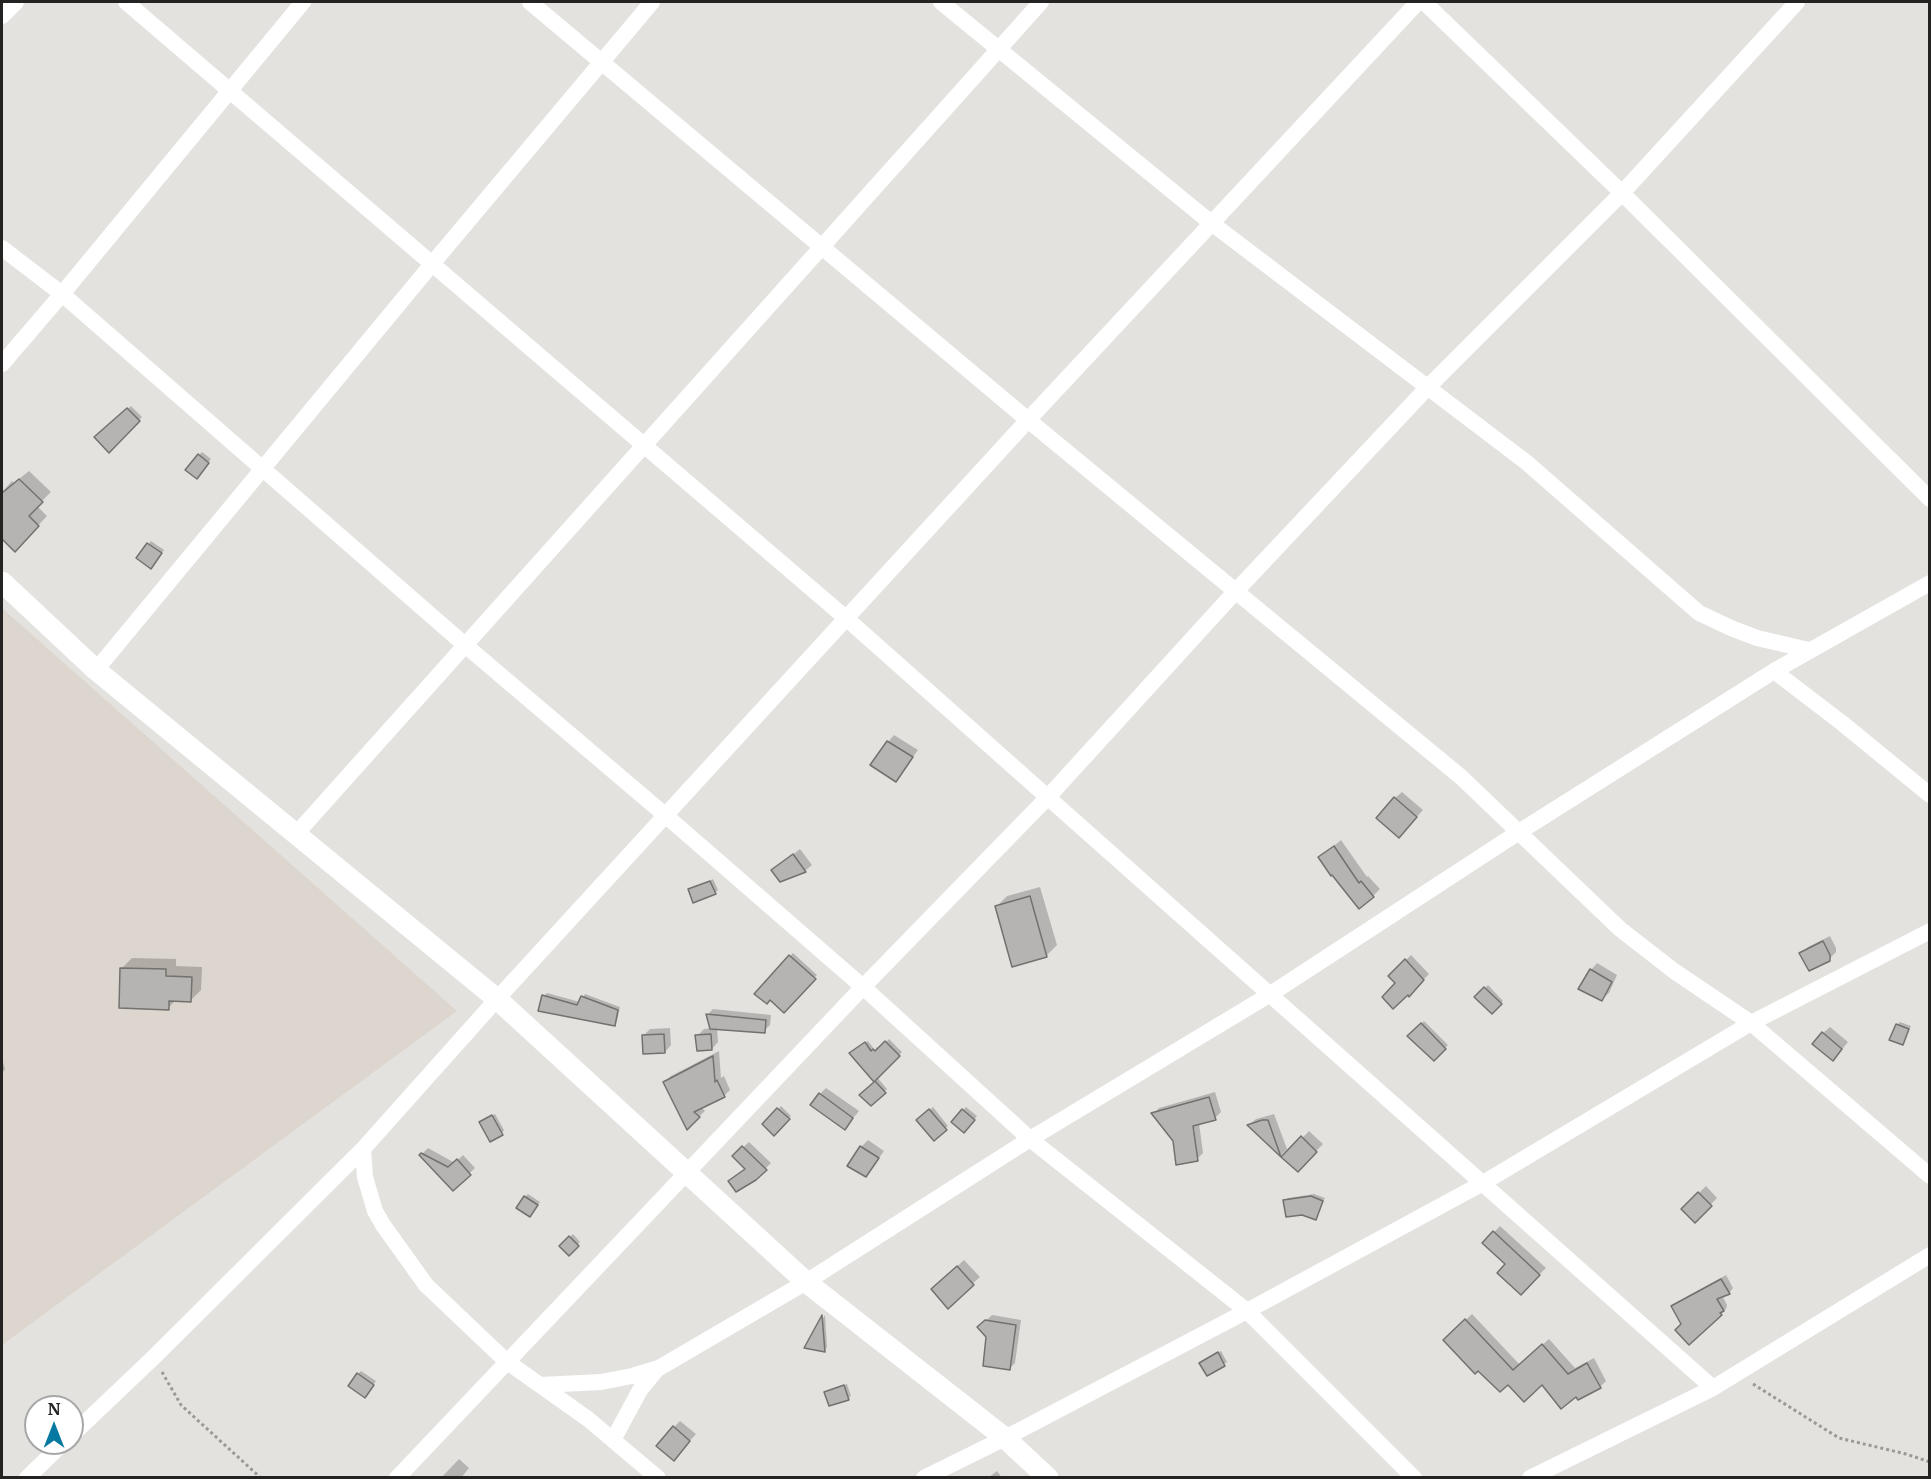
<!DOCTYPE html>
<style>
body{margin:0}
#map{position:relative;width:1931px;height:1479px;overflow:hidden;background:#e4e2df;font-family:Merriweather,serif}
canvas{display:block}
.frame{position:absolute;inset:0;border:3px solid #242322;pointer-events:none}
.north{position:absolute;left:24px;top:1395px;width:60px;height:60px;box-sizing:border-box;background:#fff;border:2px solid #a7a7a7;border-radius:50%;rotate:0deg;font-size:16px;font-weight:700;line-height:24px;text-align:center;color:#242322}
.north::after{content:'';display:block;margin:auto;width:21px;height:27px;background:#0679a2;clip-path:polygon(50% 0,100% 100%,50% 72%,0 100%)}
</style>
<div id="map">
<canvas width="1931" height="1479"></canvas>
<div class="frame"></div>
<div class="north">N</div>
</div>
<script>
const ctx = document.querySelector('canvas').getContext('2d');
ctx.lineJoin = 'round';
function paint(path, color) {
  ctx.fillStyle = color;
  ctx.fill(path, 'evenodd');
}
function shape(rows) {
  const path = new Path2D();
  for (const r of rows) {
    path.moveTo(r[0], r[1]);
    for (let i = 2; i < r.length; i += 2) path.lineTo(r[i], r[i + 1]);
  }
  return path;
}
function strokePath(path, color, width, dash) {
  ctx.strokeStyle = color;
  ctx.lineWidth = width;
  ctx.lineCap = dash ? 'butt' : 'round';
  ctx.setLineDash(dash || []);
  ctx.stroke(path);
}
paint(shape([
 [2,608,457,1011,2,1345]
]), '#ddd6ce');
paint(shape([
 [131,406,142,417,109,451,96,437],
 [202,452,211,459,200,474,199,455],
 [29,471,51,492,37,506,47,516,15,550,2,537,2,492,12,481,14,483],
 [151,541,164,550,154,564,138,558],
 [894,735,918,750,896,780,888,742],
 [1402,792,1423,810,1405,830,1395,798],
 [1341,840,1367,877,1368,876,1380,889,1373,896,1320,857],
 [800,849,812,865,805,871,773,870],
 [713,879,718,890,715,893,690,890],
 [1040,887,1057,945,1046,956,996,907,1007,896],
 [1830,936,1836,948,1836,952,1829,959,1801,953,1808,947],
 [793,953,817,975,784,1011,771,998,756,994],
 [1411,955,1429,974,1409,995,1390,976],
 [132,958,176,959,176,966,202,967,201,990,191,1000,176,1000,168,1008,122,968],
 [1597,963,1617,975,1609,993,1602,999,1591,970],
 [1488,985,1503,1001,1492,1012,1476,997],
 [547,993,580,1002,585,994,620,1007,617,1021,614,1024,544,996],
 [713,1009,771,1015,770,1025,764,1031,717,1028,718,1042,712,1049,697,1036,704,1029,712,1028,708,1014],
 [1424,1021,1448,1045,1434,1059,1409,1036],
 [1900,1022,1911,1026,1902,1044,1897,1025],
 [1830,1027,1848,1042,1839,1053,1823,1033],
 [670,1028,671,1045,665,1052,643,1036,650,1029],
 [889,1039,902,1052,877,1077,887,1089,871,1104,876,1082,851,1053,868,1041,875,1050,877,1047,879,1049],
 [719,1051,721,1078,724,1076,730,1090,724,1096,701,1107,705,1111,688,1127,665,1082,671,1076],
 [2,1059,5,1069,2,1073],
 [826,1088,859,1111,845,1128,820,1094],
 [1215,1092,1221,1112,1215,1118,1199,1123,1203,1153,1197,1159,1153,1114,1159,1108],
 [781,1106,791,1116,774,1134,764,1124],
 [933,1107,948,1126,934,1139,921,1117],
 [966,1107,977,1116,967,1129,963,1110],
 [495,1114,504,1130,502,1133,484,1120],
 [1274,1114,1287,1149,1281,1155,1249,1125,1256,1119],
 [1309,1131,1323,1144,1298,1170,1284,1157],
 [868,1140,884,1151,866,1176,861,1147],
 [749,1142,771,1163,755,1179,735,1176,746,1168,734,1156],
 [428,1148,455,1163,463,1155,475,1168,453,1189,421,1155],
 [1706,1186,1717,1198,1695,1221,1683,1209],
 [528,1194,540,1202,532,1213,525,1197],
 [1314,1194,1325,1198,1315,1218,1285,1201,1288,1198],
 [1500,1226,1546,1268,1520,1293,1507,1264,1484,1243],
 [573,1234,580,1242,569,1253,561,1246],
 [964,1260,980,1277,948,1306,939,1283],
 [1726,1275,1733,1288,1729,1293,1722,1295,1727,1305,1726,1309,1689,1343,1683,1324,1673,1307,1677,1302],
 [1472,1314,1520,1365,1549,1339,1575,1368,1594,1358,1606,1381,1600,1387,1576,1394,1542,1383,1508,1383,1445,1340],
 [825,1315,827,1347,825,1350,807,1347],
 [992,1315,1021,1320,1015,1363,1010,1368,988,1336,979,1327],
 [1221,1351,1227,1362,1207,1374,1204,1360],
 [361,1371,376,1381,368,1393,358,1374],
 [847,1384,851,1396,848,1398,826,1393,828,1390],
 [680,1421,696,1434,680,1452,674,1427],
 [459,1459,469,1468,461,1478,441,1478],
 [997,1471,1002,1478,988,1478]
]), '#0003');
const building = shape([
 [127,408,140,421,109,453,94,437,127,408],
 [198,454,209,463,197,479,185,470,198,454],
 [19,479,43,502,29,516,39,526,15,552,2,539,2,493,19,479],
 [147,543,162,553,151,569,136,558,147,543],
 [887,741,913,757,896,782,870,765,887,741],
 [1394,797,1417,817,1399,838,1376,818,1394,797],
 [1334,846,1359,883,1361,881,1374,897,1359,909,1332,875,1331,876,1318,857,1334,846],
 [793,854,806,872,780,882,771,870,793,854],
 [710,881,716,894,693,903,688,889,710,881],
 [1030,896,1047,957,1012,967,995,906,1030,896],
 [1823,941,1830,955,1830,961,1809,971,1799,953,1823,941],
 [789,955,816,979,784,1013,770,1000,767,1004,754,994,789,955],
 [1405,959,1424,980,1409,997,1408,995,1393,1009,1382,997,1395,983,1388,976,1405,959],
 [120,968,166,969,166,976,192,977,191,1002,169,1001,169,1010,119,1008,120,968],
 [1590,969,1612,982,1602,1001,1578,989,1590,969],
 [1484,987,1502,1004,1492,1014,1474,997,1484,987],
 [542,995,577,1005,581,996,618,1010,615,1026,538,1011,542,995],
 [706,1014,766,1020,765,1033,710,1029,706,1014],
 [1421,1023,1446,1049,1434,1061,1407,1036,1421,1023],
 [1896,1024,1909,1029,1903,1045,1889,1040,1896,1024],
 [1822,1032,1842,1049,1833,1061,1812,1044,1822,1032],
 [664,1034,665,1053,643,1054,642,1035,664,1034],
 [711,1034,712,1050,697,1051,695,1035,711,1034],
 [885,1041,900,1056,875,1081,886,1093,871,1106,859,1095,874,1082,849,1053,865,1042,871,1051,873,1049,875,1051,885,1041],
 [713,1056,715,1082,717,1080,725,1097,694,1112,700,1117,687,1130,663,1082,713,1056],
 [819,1093,853,1118,845,1130,810,1105,819,1093],
 [1209,1097,1216,1120,1193,1126,1198,1161,1176,1165,1173,1141,1151,1113,1209,1097],
 [777,1108,790,1119,774,1136,762,1124,777,1108],
 [929,1109,947,1130,934,1141,916,1120,929,1109],
 [962,1109,975,1120,964,1133,951,1122,962,1109],
 [492,1115,503,1135,490,1142,479,1122,492,1115],
 [1262,1120,1268,1120,1281,1157,1247,1125,1262,1120],
 [1301,1136,1317,1152,1298,1172,1281,1157,1301,1136],
 [742,1146,767,1170,756,1180,736,1192,728,1181,745,1169,732,1156,742,1146],
 [860,1146,879,1158,866,1177,847,1166,860,1146],
 [421,1153,448,1167,457,1159,471,1175,453,1191,419,1155,421,1153],
 [1698,1192,1712,1206,1695,1223,1681,1209,1698,1192],
 [524,1196,538,1205,530,1217,516,1208,524,1196],
 [1311,1196,1323,1201,1316,1220,1302,1215,1286,1217,1283,1200,1311,1196],
 [1493,1231,1540,1275,1521,1295,1497,1273,1505,1264,1482,1243,1493,1231],
 [569,1236,579,1246,569,1256,559,1246,569,1236],
 [957,1266,974,1285,948,1309,931,1289,957,1266],
 [1721,1279,1730,1294,1717,1299,1724,1311,1720,1313,1722,1315,1689,1345,1675,1330,1681,1324,1671,1306,1721,1279],
 [822,1315,825,1352,804,1348,822,1315],
 [1465,1319,1513,1370,1542,1344,1568,1374,1587,1363,1601,1388,1578,1400,1576,1397,1561,1409,1542,1385,1524,1402,1508,1385,1500,1392,1478,1371,1475,1374,1443,1340,1465,1319],
 [985,1320,1016,1325,1010,1370,983,1366,986,1337,977,1327,985,1320],
 [1218,1352,1225,1366,1207,1376,1199,1363,1218,1352],
 [357,1373,374,1385,365,1398,348,1386,357,1373],
 [844,1385,849,1400,829,1406,824,1392,844,1385],
 [673,1426,690,1441,674,1461,656,1446,673,1426]
]);
paint(building, '#b6b4b2');
strokePath(building, '#72716e', 1.5);
strokePath(shape([
 [162,1372,181,1405,261,1478],
 [1753,1384,1839,1438,1906,1454,1930,1462]
]), '#9b9997', 3, [3, 3]);
strokePath(shape([
 [126,2,847,619,1713,1388],
 [530,2,1028,420,1461,777,1620,929,1674,971,1751,1023,1930,1176],
 [941,2,1210,222,1526,462,1699,613,1731,628,1757,638,1809,650],
 [1424,2,1622,193,1930,499],
 [2,16,16,2],
 [2,248,62,294,465,645,665,815,863,987,1030,1139,1247,1311,1414,1478],
 [2,364,62,294,303,2],
 [96,670,432,264,652,2],
 [1774,671,1842,723,1930,795],
 [297,833,1041,2],
 [363,1149,365,1177,375,1211,383,1225,426,1285,506,1361,588,1419,658,1478],
 [541,1385,601,1382,632,1376,659,1368,806,1282,1030,1139,1269,995,1519,832,1774,671,1930,583],
 [72,1435,154,1357,363,1149,497,999,1028,420,1418,2],
 [613,1440,640,1390,658,1368],
 [27,1478,63,1443],
 [397,1478,863,987,1048,797,1235,592,1428,387,1622,193,1797,2],
 [924,1478,1005,1438,1247,1311,1483,1183,1751,1023,1930,931],
 [1530,1478,1713,1388,1930,1255]
]), '#fff', 16);
strokePath(shape([
 [2,582,96,670,497,999,806,1282,1005,1438,1048,1478]
]), '#fff', 21);
</script>
